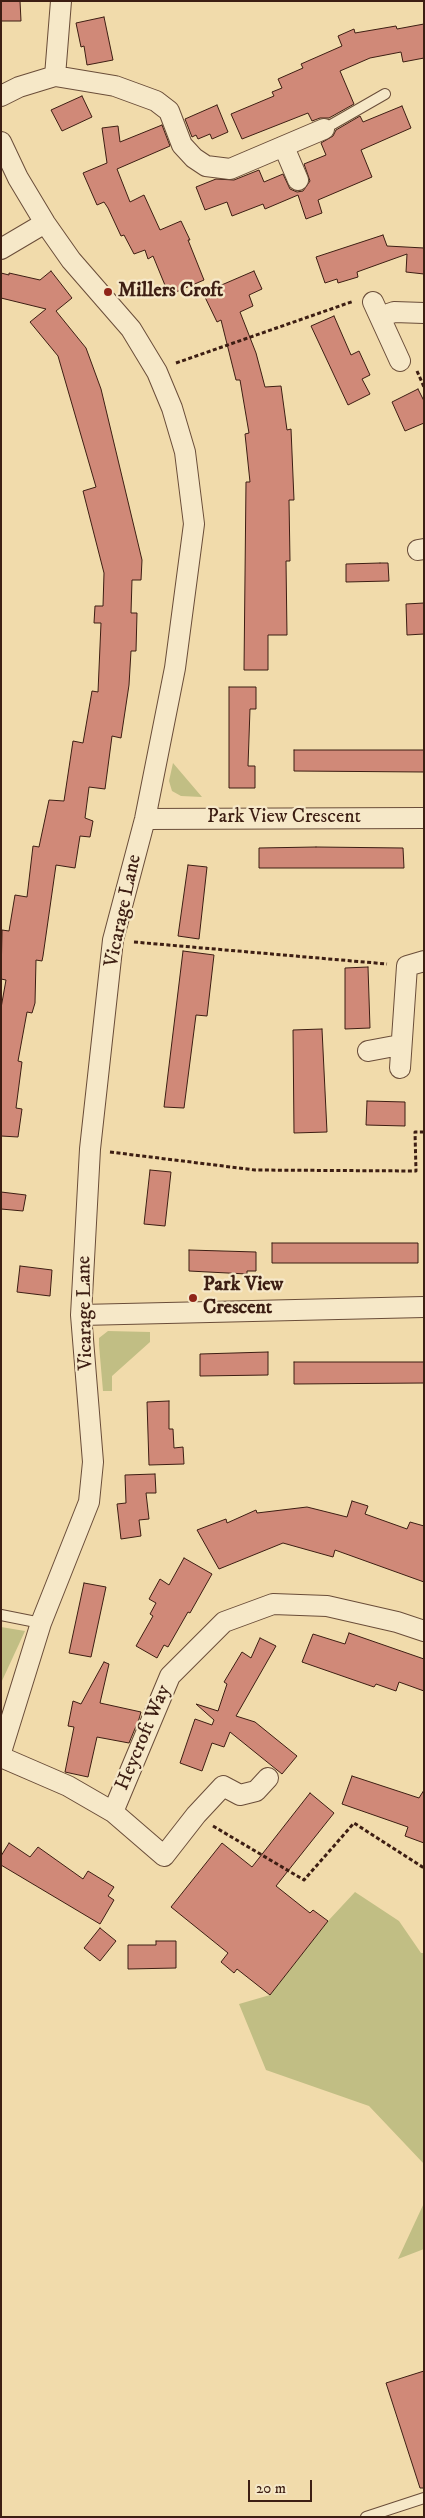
<!DOCTYPE html>
<style>
body{margin:0}
#map{position:relative;width:425px;height:2518px;overflow:hidden;background:#f1dbab;font-family:"IM FELL DW Pica",serif}
canvas{display:block}
.frame{position:absolute;inset:0;border:2px solid #3d1e13;pointer-events:none}
.scale{position:absolute;left:248px;top:2480px;width:64px;height:22px;box-sizing:border-box;border:2px solid #3d1e13;border-top:0;padding-left:6px;font-size:15px;line-height:18px;white-space:nowrap;color:#3d1e13;-webkit-text-stroke:4px #f6e8c8;paint-order:stroke}
</style>
<div id="map">
<canvas width="425" height="2518"></canvas>
<div class="frame"></div>
<div class="scale">20 m</div>
</div>
<script>
const ctx = document.querySelector('canvas').getContext('2d');
ctx.lineJoin = 'round';
function paint(path, color) {
  ctx.fillStyle = color;
  ctx.fill(path, 'evenodd');
}
function shape(rows) {
  const path = new Path2D();
  for (const r of rows) {
    path.moveTo(r[0], r[1]);
    for (let i = 2; i < r.length; i += 2) path.lineTo(r[i], r[i + 1]);
  }
  return path;
}
function strokePath(path, color, width, dash) {
  ctx.strokeStyle = color;
  ctx.lineWidth = width;
  ctx.lineCap = dash ? 'butt' : 'round';
  ctx.setLineDash(dash || []);
  ctx.stroke(path);
}
function drawText(font, color, halo, rows, align = 'center') {
  ctx.font = font + ' "IM FELL DW Pica",serif';
  ctx.lineWidth = 4.5;
  ctx.setLineDash([]);
  ctx.textBaseline = 'middle';
  ctx.strokeStyle = halo;
  ctx.fillStyle = color;
  for (const [text, x, y, turn = 0] of rows) {
    ctx.save();
    ctx.translate(x, y);
    ctx.rotate((+turn || 0) * Math.PI / 180);
    ctx.textAlign = isNaN(turn) ? turn : align;
    if (halo) ctx.strokeText(text, 0, 0);
    ctx.fillText(text, 0, 0);
    ctx.restore();
  }
}
paint(shape([
 [173,763,202,797,181,796,172,791,169,781],
 [108,1331,150,1332,150,1342,112,1376,112,1391,103,1391,99,1345,99,1338],
 [1,1627,25,1631,1,1683],
 [355,1892,399,1921,421,1953,424,1953,424,2164,369,2106,266,2070,239,2004,270,1995,328,1921],
 [424,2203,424,2249,398,2259]
]), '#c1be84');
const building = shape([
 [1,1,20,1,21,21,1,21,1,1],
 [104,17,113,60,87,65,84,46,81,47,76,23,104,17],
 [424,24,424,58,403,62,401,52,370,58,340,71,354,104,329,118,320,118,312,121,308,113,242,139,231,114,274,96,272,92,282,88,278,79,303,68,301,64,342,46,338,36,354,29,355,33,396,26,397,29,424,24],
 [82,96,92,117,62,131,51,110,82,96],
 [217,105,228,132,212,139,210,134,198,139,196,135,192,137,185,119,217,105],
 [402,106,411,128,361,150,372,177,318,200,322,213,306,219,298,195,265,209,263,204,232,216,227,202,205,210,196,187,216,179,234,180,259,170,264,182,283,174,290,189,297,192,303,191,310,181,304,164,326,155,321,143,333,136,336,130,360,116,363,122,402,106],
 [162,125,170,146,117,169,130,202,144,195,160,230,181,221,190,240,188,240,204,280,169,295,153,256,148,259,145,250,134,254,124,235,121,236,108,208,104,202,97,205,83,173,107,163,102,128,118,126,120,142,162,125],
 [383,235,387,246,424,248,424,274,406,272,407,254,357,272,358,277,338,283,337,279,325,283,316,257,383,235],
 [51,271,72,298,56,311,86,348,101,389,142,560,141,580,132,580,131,613,137,613,136,651,131,651,129,685,121,738,112,736,105,789,89,787,85,818,93,821,90,837,80,836,75,868,56,865,43,956,42,961,36,960,35,1003,32,1013,27,1012,18,1061,22,1062,16,1108,22,1109,18,1137,1,1136,1,1008,6,980,1,979,2,930,9,931,15,895,27,897,33,846,39,847,49,800,64,801,73,741,83,743,92,691,98,692,101,623,94,623,95,606,103,606,104,573,83,491,96,487,58,356,30,322,46,309,1,298,1,273,9,275,9,273,40,280,51,271],
 [254,271,262,289,249,295,253,306,240,312,256,353,265,387,281,386,287,430,291,429,294,500,289,500,290,561,286,561,287,635,268,635,268,670,244,670,246,482,250,482,245,434,249,433,240,380,236,380,221,320,217,322,203,293,254,271],
 [334,316,351,355,359,351,370,375,362,379,370,394,348,405,311,326,334,316],
 [418,389,424,401,424,423,405,431,392,402,418,389],
 [380,563,388,563,389,581,346,582,346,564,380,563],
 [424,603,424,634,407,635,406,604,424,603],
 [229,687,256,687,256,709,250,709,248,766,255,766,255,788,229,788,229,687],
 [294,750,424,750,424,772,294,771,294,750],
 [316,847,403,848,404,868,259,868,259,848,316,847],
 [188,865,207,867,199,939,178,936,188,865],
 [183,951,214,955,207,1016,196,1015,184,1108,164,1107,183,951],
 [368,967,370,1028,345,1029,345,968,368,967],
 [322,1029,327,1132,294,1133,293,1030,322,1029],
 [367,1101,405,1102,405,1126,366,1125,367,1101],
 [150,1170,171,1172,165,1226,144,1224,150,1170],
 [1,1192,26,1195,23,1211,1,1209,1,1192],
 [272,1243,418,1243,418,1263,272,1263,272,1243],
 [189,1250,256,1252,256,1271,247,1271,247,1274,189,1271,189,1250],
 [20,1266,52,1270,50,1296,17,1292,20,1266],
 [268,1352,268,1375,200,1376,200,1354,268,1352],
 [294,1362,424,1362,424,1383,294,1384,294,1362],
 [169,1401,169,1429,173,1429,174,1448,183,1447,184,1464,149,1465,147,1402,169,1401],
 [155,1474,156,1493,146,1493,149,1519,139,1520,141,1536,121,1539,117,1504,126,1503,125,1475,155,1474],
 [352,1501,368,1506,365,1514,407,1529,410,1522,424,1526,424,1582,335,1550,333,1557,283,1543,219,1569,197,1530,226,1519,227,1523,256,1510,257,1513,307,1507,347,1517,352,1501],
 [184,1558,212,1574,190,1613,188,1612,168,1647,164,1645,157,1658,136,1646,153,1616,150,1614,156,1603,149,1599,160,1579,169,1585,184,1558],
 [84,1583,106,1587,91,1657,69,1653,84,1583],
 [349,1633,424,1659,424,1691,399,1682,396,1691,376,1684,374,1687,302,1662,313,1634,345,1644,349,1633],
 [260,1638,276,1646,236,1716,255,1722,297,1756,282,1774,230,1732,224,1747,212,1743,202,1771,180,1763,195,1719,212,1725,214,1720,196,1704,218,1711,227,1684,224,1682,242,1652,251,1658,260,1638],
 [104,1662,109,1664,100,1703,141,1712,139,1719,129,1743,97,1737,88,1777,65,1772,74,1727,68,1726,73,1701,81,1704,104,1662],
 [352,1776,419,1798,424,1790,424,1843,405,1836,408,1827,342,1804,352,1776],
 [310,1793,334,1813,276,1886,310,1913,313,1910,328,1921,270,1995,237,1969,234,1973,221,1962,228,1953,171,1907,222,1843,252,1867,310,1793],
 [9,1843,30,1857,38,1847,83,1879,88,1871,114,1887,108,1896,114,1900,100,1924,1,1865,1,1856,9,1843],
 [100,1928,116,1941,100,1961,84,1948,100,1928],
 [156,1941,176,1941,176,1968,128,1969,128,1945,156,1945,156,1941],
 [424,2371,424,2488,420,2488,386,2383,424,2371]
]);
paint(building, '#d08978');
strokePath(building, '#3d1e13', 1);
const service = shape([
 [324,129,385,94],
 [1,1615,41,1623],
 [366,2517,424,2498]
]);
const minor = shape([
 [55,76,61,1],
 [1,96,19,87,55,76,115,86,156,101,169,111,182,145,194,158,206,166,230,169,324,129],
 [1,142,18,178,45,223,71,260,131,329,157,372,172,408,185,452,194,524,175,668,145,819,113,940,90,1149,81,1315,93,1462,89,1502,41,1623,1,1752],
 [284,147,298,180],
 [1,249,45,223],
 [373,302,400,361],
 [380,317,394,312,424,313],
 [418,550,424,549],
 [145,819,424,818],
 [368,1051,400,1045],
 [400,1068,407,966,424,961],
 [81,1315,424,1307],
 [1,1757,68,1786,113,1812,164,1856,196,1815,223,1786,240,1795,256,1791,268,1778],
 [113,1812,170,1676,224,1622,273,1604,327,1606,397,1622,424,1631]
]);
strokePath(service, '#6a4d39', 12);
strokePath(minor, '#6a4d39', 22);
strokePath(shape([
 [176,363,354,301],
 [417,371,424,387],
 [134,942,387,964],
 [110,1152,255,1170,416,1171,415,1132,424,1132],
 [213,1826,304,1880,354,1823,424,1868]
]), '#3d1e13', 3, [4, 2.5]);
strokePath(service, '#f6e8c8', 10);
strokePath(minor, '#f6e8c8', 20);
for (const [x, y, r, color] of [
 [108,292,5,"#8f2418"],
 [193,1298,5,"#8f2418"]
]) {
  const dot = new Path2D();
  dot.arc(x, y, r, 0, 2 * Math.PI);
  ctx.fillStyle = color;
  ctx.fill(dot);
  strokePath(dot, '#f6e8c8', 2);
}
drawText('bold 20px', '#3d1e13', '#f6e8c8', [
 ["Millers Croft",118,292],
 ["Park View",203,1286],
 ["Crescent",203,1309]
], 'left');
drawText('20px', '#3d1e13', '#f6e8c8', [
 ["Park View Crescent",284,818],
 ["Vicarage Lane",124,911,-78],
 ["Vicarage Lane",86,1313,-91],
 ["Heycroft Way",144,1738,-67]
]);
</script>
